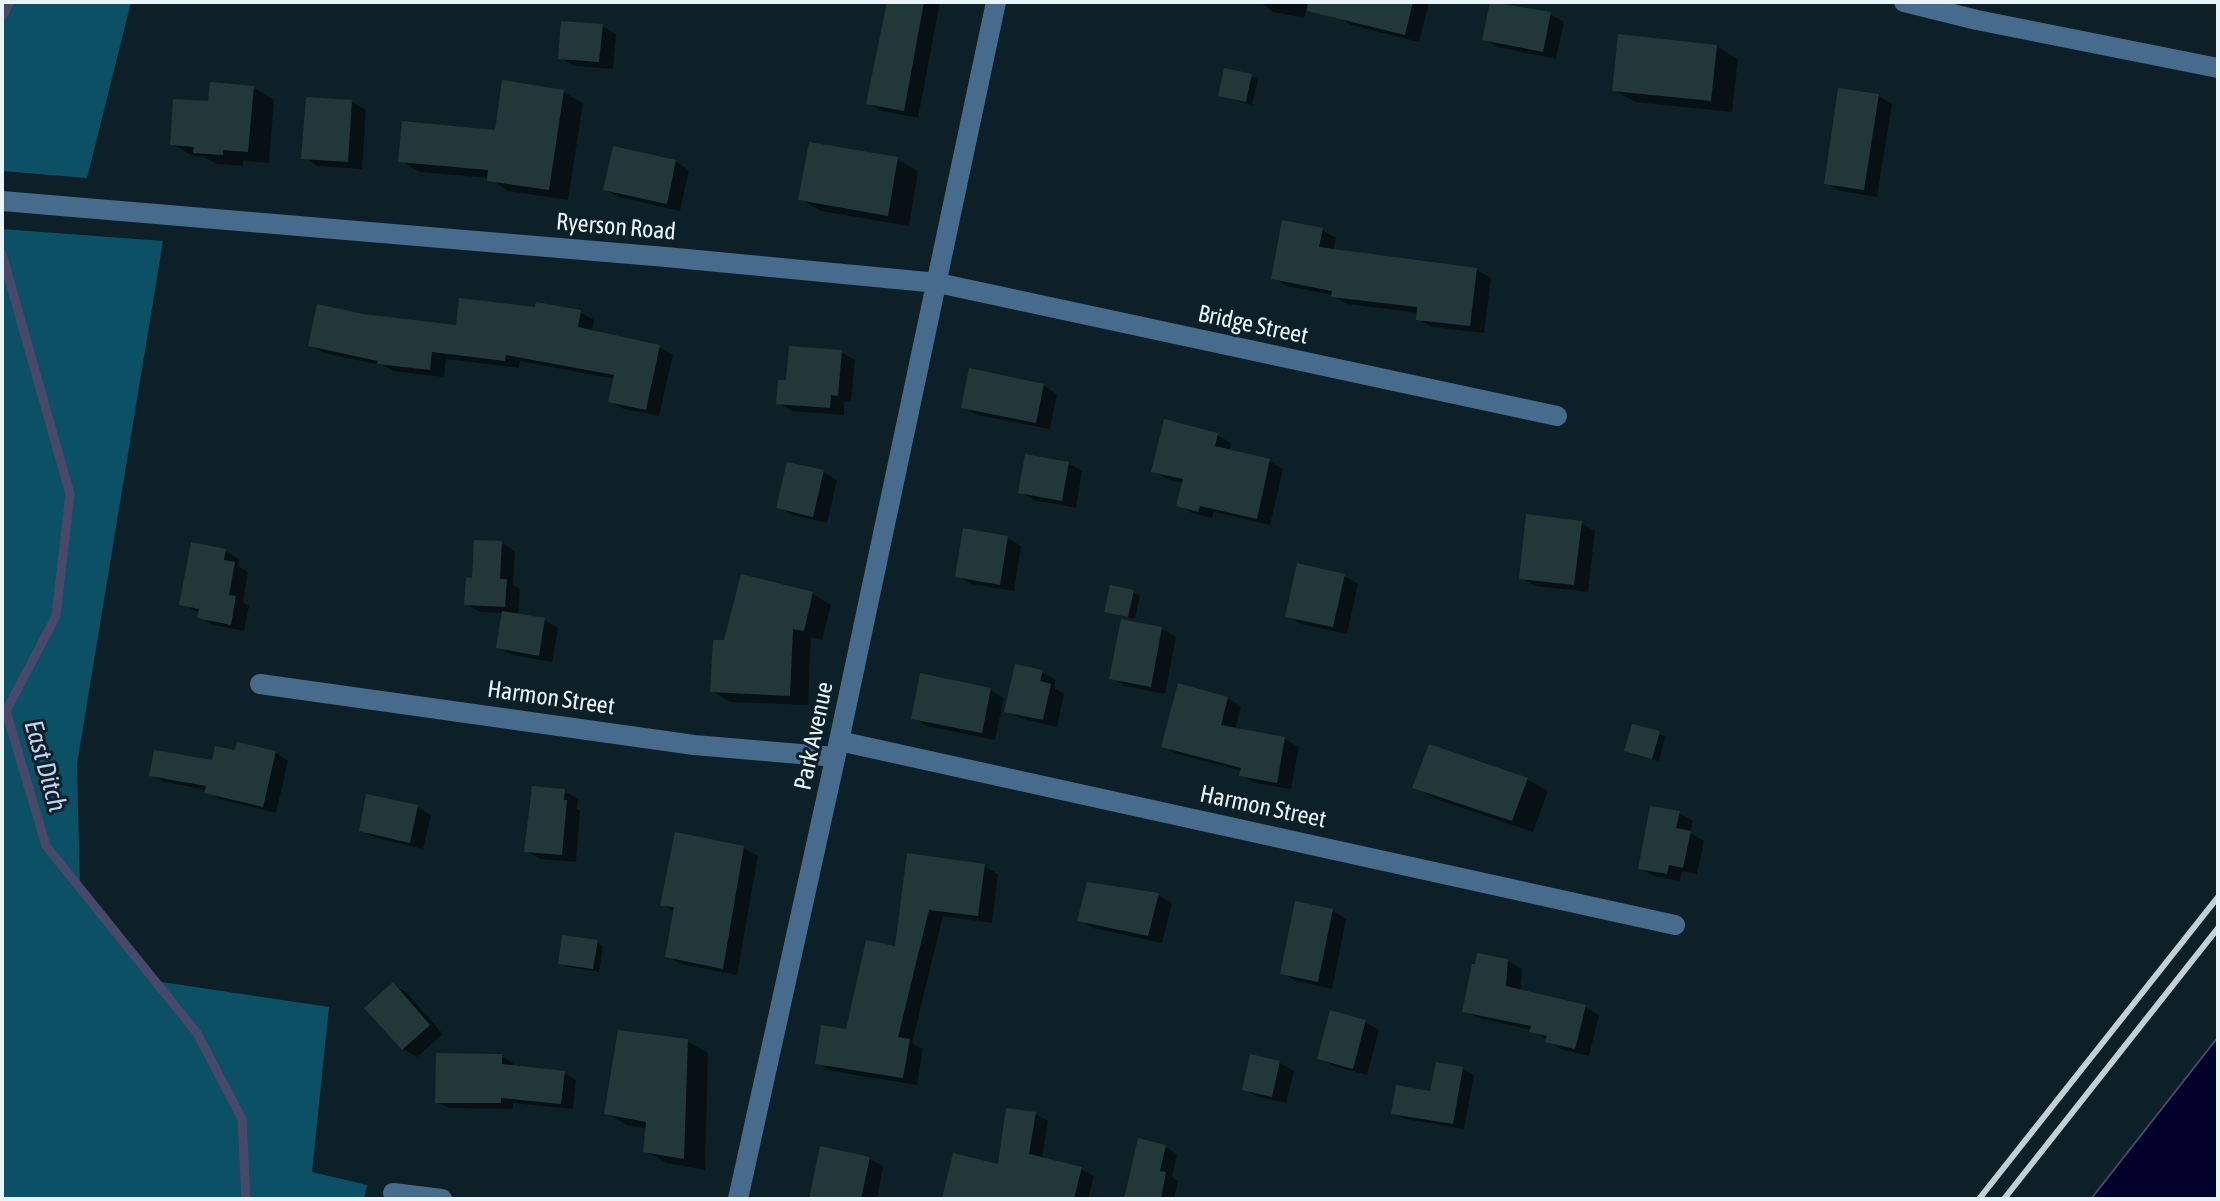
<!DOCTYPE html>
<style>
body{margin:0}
#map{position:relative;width:2220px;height:1201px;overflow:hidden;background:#0e2027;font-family:"Asap Condensed",sans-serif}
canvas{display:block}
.frame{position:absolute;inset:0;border:4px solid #e9f4f9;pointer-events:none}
</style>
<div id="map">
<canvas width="2220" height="1201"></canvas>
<div class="frame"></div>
</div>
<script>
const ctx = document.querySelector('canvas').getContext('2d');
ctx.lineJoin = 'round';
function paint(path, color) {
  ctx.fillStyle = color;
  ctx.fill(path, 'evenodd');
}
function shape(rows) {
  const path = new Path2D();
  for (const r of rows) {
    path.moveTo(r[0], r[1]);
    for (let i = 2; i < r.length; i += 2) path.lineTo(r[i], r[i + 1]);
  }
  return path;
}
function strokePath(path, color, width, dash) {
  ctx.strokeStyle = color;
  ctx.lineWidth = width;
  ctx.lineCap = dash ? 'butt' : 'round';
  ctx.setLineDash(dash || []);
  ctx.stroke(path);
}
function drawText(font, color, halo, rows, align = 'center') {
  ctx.font = font + ' "Asap Condensed",sans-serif';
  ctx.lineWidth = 6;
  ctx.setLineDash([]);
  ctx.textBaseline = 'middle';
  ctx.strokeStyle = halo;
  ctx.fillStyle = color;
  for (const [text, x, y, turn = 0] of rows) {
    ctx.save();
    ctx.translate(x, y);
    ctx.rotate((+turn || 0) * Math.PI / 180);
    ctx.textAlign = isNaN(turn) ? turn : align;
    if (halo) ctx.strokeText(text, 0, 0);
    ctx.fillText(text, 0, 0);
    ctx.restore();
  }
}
paint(shape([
 [2,2,131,2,87,178,2,171],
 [2,229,163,241,77,764,80,887,155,981,329,1007,312,1172,367,1185,364,1199,2,1199]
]), '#0b5065');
const water = shape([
 [2218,1037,2218,1199,2091,1199,2218,1037]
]);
paint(water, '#03002c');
strokePath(water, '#48496a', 2);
paint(shape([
 [889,2,940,2,918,118,882,111,868,103],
 [1260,2,1308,2,1304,18,1273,12],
 [1341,2,1429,2,1419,42,1351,25,1337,17],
 [1492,2,1550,14,1564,22,1556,59,1498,47,1485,39],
 [602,26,616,34,613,69,574,66,560,58],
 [1717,47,1738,59,1732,112,1635,102,1614,90],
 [1251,76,1258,80,1252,105,1220,95],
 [254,88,274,100,269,163,243,161,243,166,217,164,204,157,193,156,172,144,209,104],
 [563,92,583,103,568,200,508,191,489,178,419,172,400,160,496,132],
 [1878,96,1892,104,1877,197,1840,191,1826,183],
 [352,102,366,110,362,169,317,166,304,157],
 [614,149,676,162,689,170,680,211,619,197,605,189],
 [897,159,918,171,909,226,821,211,800,199],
 [1322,230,1336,238,1333,251,1477,270,1491,278,1484,333,1432,327,1418,319,1419,313,1347,304,1332,295,1287,286,1273,278],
 [580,312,594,320,592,332,659,347,673,355,659,416,624,409,610,401,615,379,520,361,519,368,446,359,444,377,393,371,385,366,324,353,310,345,363,316,458,328],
 [841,352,855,360,851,402,844,402,844,415,792,411,778,403,788,382],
 [1044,386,1057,394,1050,429,977,415,963,407],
 [1217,435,1231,443,1229,452,1269,461,1283,469,1270,525,1214,512,1212,518,1192,513,1178,505,1184,483,1167,479,1154,471],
 [1068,463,1082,471,1076,508,1034,500,1020,492],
 [823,472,837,480,827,523,792,515,778,507],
 [1581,523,1595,531,1588,592,1535,586,1521,578],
 [1008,538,1021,546,1014,591,971,584,957,576],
 [501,543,515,551,513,585,520,589,518,616,544,620,558,628,552,662,512,655,498,647,504,613,480,612,466,604],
 [225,551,239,559,238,566,248,572,243,602,249,606,244,631,213,625,199,617,200,613,181,604],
 [1344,576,1358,584,1347,634,1301,624,1287,616],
 [742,577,813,594,831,605,822,640,811,637,808,705,730,702,712,691],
 [1112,587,1140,595,1135,619,1106,611],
 [1122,622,1162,629,1176,637,1165,694,1125,686,1112,678],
 [1042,672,1056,680,1054,688,1064,694,1057,727,1020,718,1006,711],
 [990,690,1004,698,995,740,927,726,913,718],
 [1227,698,1241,706,1235,730,1285,739,1299,747,1291,789,1255,783,1241,775,1242,771,1177,754,1164,746],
 [1659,733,1665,737,1659,761,1633,754],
 [238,745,276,753,288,761,276,813,219,799,207,790,164,782,151,775,214,762,236,753],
 [1527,779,1548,791,1533,832,1436,799,1415,787],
 [564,791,578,799,577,809,580,810,576,862,540,859,526,851,530,799],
 [417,807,431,815,423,849,375,838,361,830],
 [1679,813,1693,821,1690,833,1704,841,1697,874,1682,871,1680,881,1654,876,1640,868],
 [677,835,744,848,758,856,737,975,681,964,667,956,675,912,663,905],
 [909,855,984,866,998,874,992,923,943,916,912,1043,923,1049,917,1085,831,1071,817,1063,847,1031,896,949],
 [1158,895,1172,903,1162,943,1093,928,1080,920],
 [1333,911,1346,919,1332,989,1296,981,1282,973],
 [597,942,603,946,599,972,567,967,560,963],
 [1508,961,1522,969,1520,992,1585,1007,1599,1015,1589,1056,1561,1049,1532,1030,1478,1018,1464,1011],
 [393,985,407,993,443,1034,417,1057,403,1049],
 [1365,1022,1379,1030,1367,1075,1333,1066,1320,1058],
 [687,1041,708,1053,705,1170,667,1163,646,1151,647,1129,627,1125,606,1113],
 [501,1056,513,1063,513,1067,564,1073,576,1080,573,1109,513,1103,513,1109,449,1108,437,1102],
 [1251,1056,1280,1063,1294,1071,1286,1103,1258,1097,1244,1089],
 [1463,1069,1474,1075,1464,1129,1405,1119,1393,1113,1432,1093],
 [1035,1114,1048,1121,1042,1159,1081,1169,1094,1176,1088,1199,949,1199,1000,1166],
 [1165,1146,1177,1154,1172,1177,1178,1181,1174,1199,1127,1199],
 [870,1159,883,1166,877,1199,818,1199]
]), '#0007');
strokePath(shape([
 [2,17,10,2],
 [2,254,70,494,56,616,6,711,46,846,197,1033,242,1119,246,1199]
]), '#48496a', 9);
paint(shape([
 [887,2,924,2,904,111,866,104],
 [1308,2,1413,2,1405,35,1307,11],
 [1490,2,1551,12,1543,52,1482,40],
 [561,21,603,24,599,62,558,59],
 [1618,34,1717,45,1711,101,1612,91],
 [1224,68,1252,74,1246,102,1218,96],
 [502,80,564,90,549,190,487,181,488,170,398,162,402,121,495,130],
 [210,82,254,86,248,152,223,150,223,155,193,153,194,147,170,145,173,99,208,101],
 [1838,88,1879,94,1864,190,1824,184],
 [306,97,352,100,348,162,301,159],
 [809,142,898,157,888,216,798,200],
 [613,146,676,160,667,204,603,190],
 [1282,220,1323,228,1319,247,1477,268,1470,326,1416,320,1417,307,1331,297,1332,291,1271,279],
 [459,298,535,307,536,302,581,310,578,327,660,345,646,410,608,402,614,375,506,355,505,361,432,352,430,370,377,364,378,361,308,346,317,304,363,314,456,325],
 [789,346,842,350,838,396,831,395,830,408,776,404,778,380,786,380],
 [969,368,1044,384,1036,423,961,408],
 [1164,419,1218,433,1215,446,1270,459,1257,519,1200,506,1198,512,1176,506,1183,479,1151,472],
 [1025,454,1069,462,1062,501,1018,493],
 [787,462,824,470,813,517,776,508],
 [1526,514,1582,521,1574,585,1519,579],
 [963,528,1008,536,1000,585,955,577],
 [474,540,502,541,500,579,507,579,505,607,464,605,466,577,472,578],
 [191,542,226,549,224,560,235,562,229,595,236,596,231,625,197,618,199,609,179,605],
 [1297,563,1345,574,1333,627,1285,617],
 [741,574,813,592,804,631,793,629,790,696,710,692,713,640,724,640],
 [1110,585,1134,590,1128,617,1104,612],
 [502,611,545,618,539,656,496,648],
 [1121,619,1162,627,1151,687,1109,679],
 [1015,664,1043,670,1040,681,1051,684,1043,720,1004,712],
 [920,673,991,688,982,733,911,719],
 [1178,683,1228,697,1221,725,1285,737,1277,783,1239,776,1241,768,1161,747],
 [1632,724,1660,731,1652,759,1624,751],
 [237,742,276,751,263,807,204,793,206,786,149,776,154,750,212,760,215,746,235,750],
 [1429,744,1528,778,1512,821,1412,788],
 [532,786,565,789,564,800,567,800,562,855,524,852],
 [366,794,418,805,410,843,359,831],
 [1650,806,1680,811,1676,828,1691,831,1683,868,1669,865,1667,874,1638,869],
 [675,832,744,846,723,969,665,957,674,907,660,906],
 [907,853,985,864,978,916,929,910,898,1037,910,1039,903,1078,815,1064,821,1025,846,1029,866,940,895,946],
 [1087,882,1159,893,1148,936,1077,921],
 [1295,901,1333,909,1318,982,1280,974],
 [562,935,598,940,593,969,558,964],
 [1477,953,1508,959,1506,986,1586,1005,1575,1049,1545,1042,1547,1036,1529,1032,1531,1026,1462,1012,1472,964,1475,964],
 [393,982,430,1025,402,1050,364,1008],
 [1330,1010,1366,1020,1353,1069,1317,1059],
 [618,1030,688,1039,684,1159,643,1152,646,1122,604,1114],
 [436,1053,502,1054,502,1064,565,1071,561,1104,501,1098,501,1103,435,1103],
 [1250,1054,1280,1061,1272,1097,1242,1090],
 [1436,1062,1463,1067,1453,1124,1391,1114,1396,1085,1430,1091],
 [1006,1108,1036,1112,1029,1154,1082,1167,1074,1199,942,1199,953,1153,998,1164],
 [1138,1138,1166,1145,1160,1171,1166,1172,1161,1199,1124,1199],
 [820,1146,870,1157,861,1199,809,1199]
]), '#213738');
strokePath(shape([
 [1904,2,1977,20,2218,68],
 [2,201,666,257,938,283,1557,416],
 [260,684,694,745,835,757],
 [839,741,1675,925],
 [393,1193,442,1199],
 [738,1199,839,741,996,2]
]), '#476b8c', 20);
strokePath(shape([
 [1979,1199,2218,897],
 [2004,1199,2218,928]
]), '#c3d0d5', 6);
drawText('24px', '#e9f4f9', '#0e2027', [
 ["Ryerson Road",616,227,5],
 ["Bridge Street",1253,325,12],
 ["Harmon Street",551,698,8],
 ["Park Avenue",814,736,-78],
 ["Harmon Street",1263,807,12]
]);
drawText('italic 26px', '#c4cef0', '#0e2027', [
 ["East Ditch",45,766,74]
]);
</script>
